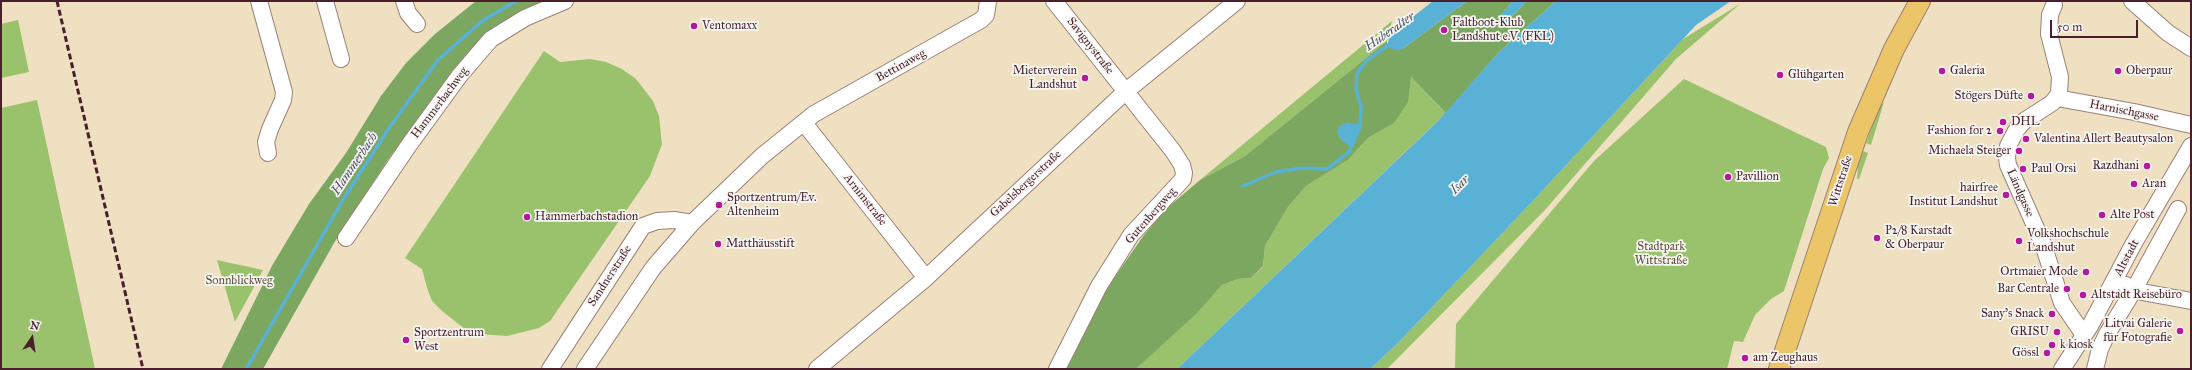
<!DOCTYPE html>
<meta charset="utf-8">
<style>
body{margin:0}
#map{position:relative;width:2192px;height:370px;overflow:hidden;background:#eee0c1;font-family:"IM FELL Great Primer",serif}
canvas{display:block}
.frame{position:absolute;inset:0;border:2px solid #4a1f2b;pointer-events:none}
.north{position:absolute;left:12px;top:318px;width:40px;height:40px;-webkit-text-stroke:3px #f6f6f2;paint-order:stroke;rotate:13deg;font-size:11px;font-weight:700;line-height:16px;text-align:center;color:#4a1f2b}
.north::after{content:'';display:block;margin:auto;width:14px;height:18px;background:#4a1f2b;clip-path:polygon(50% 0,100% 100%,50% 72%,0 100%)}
.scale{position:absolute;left:2050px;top:20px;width:88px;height:18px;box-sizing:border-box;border:2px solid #4a1f2b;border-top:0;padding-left:5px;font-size:12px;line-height:14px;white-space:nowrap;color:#4a1f2b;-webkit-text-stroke:3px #f6f6f2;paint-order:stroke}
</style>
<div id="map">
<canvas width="2192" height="370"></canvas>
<div class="frame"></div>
<div class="north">N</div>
<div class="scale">50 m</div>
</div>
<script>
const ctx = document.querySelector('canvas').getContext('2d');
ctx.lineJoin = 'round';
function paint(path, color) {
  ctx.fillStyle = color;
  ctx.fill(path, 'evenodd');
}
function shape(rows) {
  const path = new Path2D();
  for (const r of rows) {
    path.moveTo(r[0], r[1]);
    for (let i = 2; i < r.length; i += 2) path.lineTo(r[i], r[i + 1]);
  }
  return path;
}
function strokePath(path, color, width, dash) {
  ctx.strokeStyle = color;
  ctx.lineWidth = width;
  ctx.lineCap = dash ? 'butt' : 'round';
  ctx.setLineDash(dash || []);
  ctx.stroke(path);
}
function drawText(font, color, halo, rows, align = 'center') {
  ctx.font = font + ' "IM FELL Great Primer",serif';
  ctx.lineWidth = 3.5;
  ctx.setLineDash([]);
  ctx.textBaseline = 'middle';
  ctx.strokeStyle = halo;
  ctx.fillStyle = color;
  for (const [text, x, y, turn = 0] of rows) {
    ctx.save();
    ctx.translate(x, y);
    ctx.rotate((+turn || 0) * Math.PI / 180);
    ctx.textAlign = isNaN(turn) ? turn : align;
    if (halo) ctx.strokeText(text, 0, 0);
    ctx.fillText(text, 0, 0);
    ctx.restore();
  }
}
paint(shape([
 [1740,4,1676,59,1544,211,1387,369,1370,369,1398,343,1530,204,1683,39],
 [18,20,29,72,1,78,1,24],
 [1392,21,1387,41,1245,156,1200,180],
 [544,51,560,62,590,59,606,62,622,69,636,79,653,101,659,116,662,144,650,176,550,321,539,328,507,336,479,334,466,330,441,310,432,301,428,291,422,269,405,258],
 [1411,77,1446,113,1177,369,1136,369,1195,314,1222,285,1238,279,1251,278,1263,267,1265,246,1288,207,1306,186,1348,160,1368,138,1394,123,1409,87],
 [1684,79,1826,147,1829,158,1823,169,1784,291,1771,299,1755,315,1743,342,1734,341,1727,369,1455,369,1456,324,1594,161],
 [37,100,72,262,95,369,1,369,1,108],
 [1884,102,1871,145,1866,143,1878,109],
 [1863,151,1868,153,1859,179,1857,179,1858,165],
 [217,260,263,270,235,322]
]), '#9ac16c');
paint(shape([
 [476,1,543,1,529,8,487,35,454,72,389,158,334,243,263,369,221,369,273,264,309,204,346,153,381,96,406,63,435,34],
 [1467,1,1513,1,1501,15,1507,21,1527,1,1556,1,1499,52,1446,113,1411,77,1408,102,1394,123,1368,138,1348,160,1306,186,1288,207,1265,246,1263,266,1251,278,1238,279,1222,285,1197,313,1136,369,1066,369,1103,294,1144,235,1166,209,1200,180,1245,156,1387,41,1387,46,1401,50]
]), '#7ba760');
paint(shape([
 [1433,1,1467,1,1401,50,1392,49,1387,46,1390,35],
 [1513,1,1527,1,1507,21,1502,20,1501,15],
 [1556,1,1731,1,1696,25,1530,204,1398,343,1370,369,1177,369,1439,120,1499,52],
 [1347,122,1354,124,1360,123,1351,147,1340,139,1337,131,1340,126]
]), '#59b2d6');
strokePath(shape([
 [1243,186,1276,172,1302,168,1327,169,1349,152,1360,127,1361,107,1356,89,1357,74,1366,61,1390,44],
 [246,369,344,198,389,128,438,60,482,21,516,1]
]), '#59b2d6', 3.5);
const minor = shape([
 [259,1,284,92,283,100,270,129,266,142,268,153],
 [325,1,341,59],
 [404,1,408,13,417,24],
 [1054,1,1173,151,1182,165,1184,173,1183,179,1131,235,1099,286,1057,369],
 [2132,1,2168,33,2191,48],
 [2054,5,2050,15,2049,34,2060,77,2059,94,2052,103,2024,121,2017,129,2008,146,2007,158,2008,165,2043,244,2062,303,2084,335],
 [2057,98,2134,112,2191,125],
 [804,123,926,278],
 [346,238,409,145,460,75,491,39,525,18,565,1],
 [2126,285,2142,292,2191,301],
 [2136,286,2178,209],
 [550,369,643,226,657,221,674,220,692,223],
 [585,369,653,268,692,223,762,156,814,114,981,20,986,15,988,1],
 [817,369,926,278,1125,92,1237,1],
 [2062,369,2090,326,2134,243,2191,146],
 [2095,369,2100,349,2107,334,2132,293]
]);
const major = shape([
 [1779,369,1858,132,1894,49,1920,1]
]);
strokePath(minor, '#9c8076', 18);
strokePath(major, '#9c8076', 22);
strokePath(minor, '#fff', 16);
strokePath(major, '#edc569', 20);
strokePath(shape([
 [57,1,143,369]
]), '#4a1f2b', 3, [6, 3]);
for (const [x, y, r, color] of [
 [694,26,4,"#b5179e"],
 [1444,30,4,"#b5179e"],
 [1942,71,4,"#b5179e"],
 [2118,71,4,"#b5179e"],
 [1780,75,4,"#b5179e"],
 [1085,78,4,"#b5179e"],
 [2031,96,4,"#b5179e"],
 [2003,122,4,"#b5179e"],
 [2000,131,4,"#b5179e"],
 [2026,139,4,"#b5179e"],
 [2019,151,4,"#b5179e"],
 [2147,166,4,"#b5179e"],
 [2023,169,4,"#b5179e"],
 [1728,177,4,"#b5179e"],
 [2134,184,4,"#b5179e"],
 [2006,195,4,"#b5179e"],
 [719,205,4,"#b5179e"],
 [2102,215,4,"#b5179e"],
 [527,217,4,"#b5179e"],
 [1877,238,4,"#b5179e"],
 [2019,241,4,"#b5179e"],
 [718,244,4,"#b5179e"],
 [2086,272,4,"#b5179e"],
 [2067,289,4,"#b5179e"],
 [2083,295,4,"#b5179e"],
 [2052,314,4,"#b5179e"],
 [2180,331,4,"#b5179e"],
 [2057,332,4,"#b5179e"],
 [406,340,4,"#b5179e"],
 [2052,345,4,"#b5179e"],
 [2047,353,4,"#b5179e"],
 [1745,358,4,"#b5179e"]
]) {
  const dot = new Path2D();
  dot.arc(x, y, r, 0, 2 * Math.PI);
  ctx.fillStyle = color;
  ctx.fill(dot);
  strokePath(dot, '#f6f6f2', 1.5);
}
drawText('12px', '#4a1f2b', '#f6f6f2', [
 ["Faltboot-Klub",1452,23],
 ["Landshut e.V. (FKL)",1452,37],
 ["Ventomaxx",702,26],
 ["Mieterverein",1077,71,"right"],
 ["Landshut",1077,85,"right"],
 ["Galeria",1950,71],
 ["Oberpaur",2126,71],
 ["Glühgarten",1788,75],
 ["Stögers Düfte",2023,96,"right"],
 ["DHL",2011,122],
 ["Fashion for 2",1992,131,"right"],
 ["Valentina Allert Beautysalon",2034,139],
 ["Michaela Steiger",2011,151,"right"],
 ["Razdhani",2139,166,"right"],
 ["Paul Orsi",2031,169],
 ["Pavillion",1736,177],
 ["Aran",2142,184],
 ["hairfree",1998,188,"right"],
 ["Institut Landshut",1998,202,"right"],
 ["Sportzentrum/Ev.",727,198],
 ["Altenheim",727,212],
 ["Alte Post",2110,215],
 ["Hammerbachstadion",535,217],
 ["P2/8 Karstadt",1885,231],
 ["& Oberpaur",1885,245],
 ["Volkshochschule",2027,234],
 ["Landshut",2027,248],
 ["Matthäusstift",726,244],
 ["Ortmaier Mode",2078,272,"right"],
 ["Bar Centrale",2059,289,"right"],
 ["Altstadt Reisebüro",2091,295],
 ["Sany's Snack",2044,314,"right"],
 ["Litvai Galerie",2172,324,"right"],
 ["fūr Fotografie",2172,338,"right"],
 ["GRISU",2049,332,"right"],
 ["Sportzentrum",414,333],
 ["West",414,347],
 ["k kiosk",2060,345],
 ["Gössl",2039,353,"right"],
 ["am Zeughaus",1753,358]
], 'left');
drawText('12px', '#4a1f2b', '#f6f6f2', [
 ["Savignystraße",1090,46,52],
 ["Bettinaweg",901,66,-29],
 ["Hammerbachweg",440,103,-53],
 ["Harnischgasse",2124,111,11],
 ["Wittstraße",1841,181,-72],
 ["Gabelsbergerstraße",1026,184,-43],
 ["Ländgasse",2020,193,66],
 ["Arnimstraße",865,200,52],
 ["Gutenbergweg",1151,216,-49],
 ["Altstadt",2127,258,-62],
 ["Sandnerstraße",610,276,-57]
]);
drawText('12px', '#62503e', '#f6f6f2', [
 ["Stadtpark",1661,247],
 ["Wittstraße",1661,261],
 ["Sonnblickweg",239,281]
]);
drawText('italic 13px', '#4f5267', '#f6f6f2', [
 ["Huberalter",1390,32,-35],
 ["Hammerbach",355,164,-56],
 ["Isar",1460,185,-44]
]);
</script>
